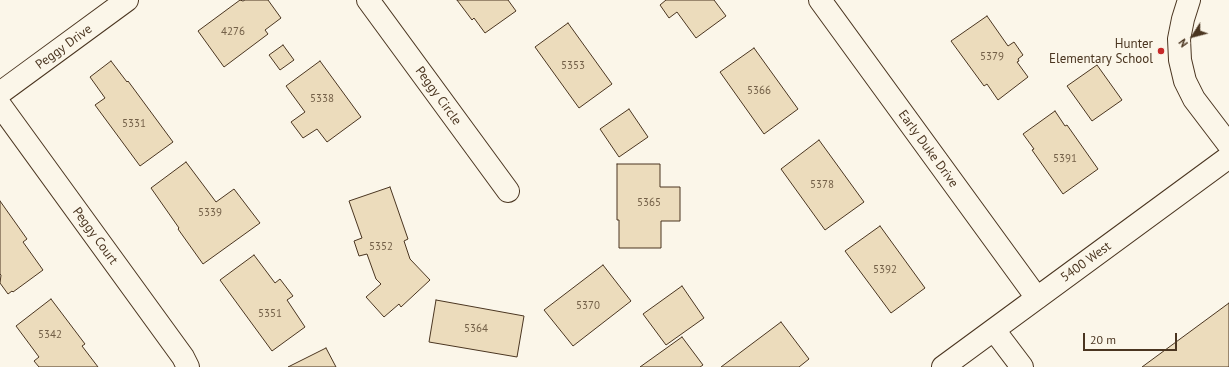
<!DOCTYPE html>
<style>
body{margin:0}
#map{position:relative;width:1229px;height:367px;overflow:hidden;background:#fbf6e9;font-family:"PT Sans",sans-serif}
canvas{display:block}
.north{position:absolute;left:1173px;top:16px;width:40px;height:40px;-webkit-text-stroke:3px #fbf6e9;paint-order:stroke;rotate:234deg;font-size:11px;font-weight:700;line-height:16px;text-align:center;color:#4a3520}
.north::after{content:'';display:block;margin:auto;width:14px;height:18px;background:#4a3520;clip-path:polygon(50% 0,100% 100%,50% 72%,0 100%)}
.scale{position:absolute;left:1083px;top:333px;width:94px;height:18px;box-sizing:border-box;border:2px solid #4a3520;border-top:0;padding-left:5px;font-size:12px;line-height:14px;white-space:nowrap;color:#4a3520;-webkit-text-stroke:3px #fbf6e9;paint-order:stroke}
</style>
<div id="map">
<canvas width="1229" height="367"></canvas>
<div class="north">N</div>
<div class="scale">20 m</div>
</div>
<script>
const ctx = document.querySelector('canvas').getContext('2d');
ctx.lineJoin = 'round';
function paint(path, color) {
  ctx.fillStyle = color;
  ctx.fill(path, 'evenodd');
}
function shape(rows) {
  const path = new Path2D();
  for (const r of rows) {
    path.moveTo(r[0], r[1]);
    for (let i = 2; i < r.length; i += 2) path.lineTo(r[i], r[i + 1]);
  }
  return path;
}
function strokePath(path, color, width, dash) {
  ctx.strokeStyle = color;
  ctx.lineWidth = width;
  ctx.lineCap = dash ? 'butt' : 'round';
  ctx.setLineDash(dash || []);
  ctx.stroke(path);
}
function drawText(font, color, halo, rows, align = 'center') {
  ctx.font = font + ' "PT Sans",sans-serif';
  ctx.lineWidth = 3;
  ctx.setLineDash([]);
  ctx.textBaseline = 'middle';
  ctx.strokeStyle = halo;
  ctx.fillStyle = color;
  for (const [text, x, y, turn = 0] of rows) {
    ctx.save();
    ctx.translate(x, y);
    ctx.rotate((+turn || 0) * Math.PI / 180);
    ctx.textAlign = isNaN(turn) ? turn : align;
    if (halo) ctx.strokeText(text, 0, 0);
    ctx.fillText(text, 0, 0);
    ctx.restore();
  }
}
const building = shape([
 [240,0,243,1,245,0,268,0,281,18,265,30,268,34,224,67,198,31,240,0],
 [457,0,508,0,516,11,485,33,474,18,472,20,457,0],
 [666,0,714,0,726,16,696,38,677,12,669,18,660,5,666,0],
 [987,16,1008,46,1014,42,1023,55,1018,59,1019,61,1017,62,1028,77,998,100,987,84,984,86,951,41,987,16],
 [568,23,612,84,579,108,535,47,568,23],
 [283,45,294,60,280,70,269,55,283,45],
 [754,48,798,109,764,134,720,72,754,48],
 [111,61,127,82,128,81,173,142,140,166,95,105,105,98,90,77,111,61],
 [320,61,361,117,327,142,317,129,303,138,291,122,305,112,286,86,320,61],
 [1097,65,1122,100,1092,121,1067,86,1097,65],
 [629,109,648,137,619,157,600,129,629,109],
 [1055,111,1065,126,1067,125,1098,169,1063,194,1032,150,1034,149,1023,134,1055,111],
 [819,140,864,202,825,230,781,169,819,140],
 [186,162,216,202,234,189,260,223,203,264,178,229,179,228,151,188,186,162],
 [617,164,660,164,660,187,680,187,680,221,661,221,661,248,619,248,619,220,617,220,617,164],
 [390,187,408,239,404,241,410,259,430,280,401,307,399,304,384,317,366,297,381,284,376,279,367,254,359,256,354,241,362,238,349,201,390,187],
 [0,201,27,239,23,242,43,270,13,292,12,291,8,294,0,283,1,275,0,274,0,201],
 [880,226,925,288,891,313,845,251,880,226],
 [254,255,275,283,280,279,293,296,287,300,305,327,272,351,220,280,254,255],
 [603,265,631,301,573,346,544,310,603,265],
 [682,286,704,318,666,345,643,314,682,286],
 [51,299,85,344,82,346,98,367,39,367,34,361,39,357,16,326,51,299],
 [436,300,524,316,517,357,429,342,436,300],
 [1229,303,1229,367,1142,367,1229,303],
 [781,322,809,359,799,367,721,367,781,322],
 [682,337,703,365,700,367,640,367,682,337],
 [326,348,336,367,288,367,326,348]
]);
paint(building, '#ecdcbc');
strokePath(building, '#4a3520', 1);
const minor = shape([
 [368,0,508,191],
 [820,0,1037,298],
 [1189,0,1183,19,1179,39,1180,60,1185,81,1194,99,1229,145],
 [0,93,127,0],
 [0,105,183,357,188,367],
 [994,330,1022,367],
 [943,367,1229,157]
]);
strokePath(minor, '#4a3520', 24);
strokePath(minor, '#fbf6e9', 22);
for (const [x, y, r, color] of [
 [1161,51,4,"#c62828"]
]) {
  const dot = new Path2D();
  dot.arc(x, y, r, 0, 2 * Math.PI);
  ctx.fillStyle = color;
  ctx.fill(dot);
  strokePath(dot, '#fbf6e9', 1.5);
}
drawText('11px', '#725f47', null, [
 ["4276",233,32],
 ["5379",992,57],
 ["5353",573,66],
 ["5366",759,91],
 ["5338",322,99],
 ["5331",134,124],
 ["5391",1065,159],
 ["5378",822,185],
 ["5365",649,203],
 ["5339",210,213],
 ["5352",381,247],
 ["5392",885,270],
 ["5370",588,306],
 ["5351",270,314],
 ["5364",476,329],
 ["5342",50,335]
]);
drawText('13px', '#4a3520', '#fbf6e9', [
 ["Hunter",1153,44],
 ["Elementary School",1153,59]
], 'right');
drawText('13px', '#4a3520', '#fbf6e9', [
 ["Peggy Drive",64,47,-36],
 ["Peggy Circle",438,96,54],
 ["Early Duke Drive",928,149,54],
 ["Peggy Court",95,236,54],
 ["5400 West",1086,262,-36]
]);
</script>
